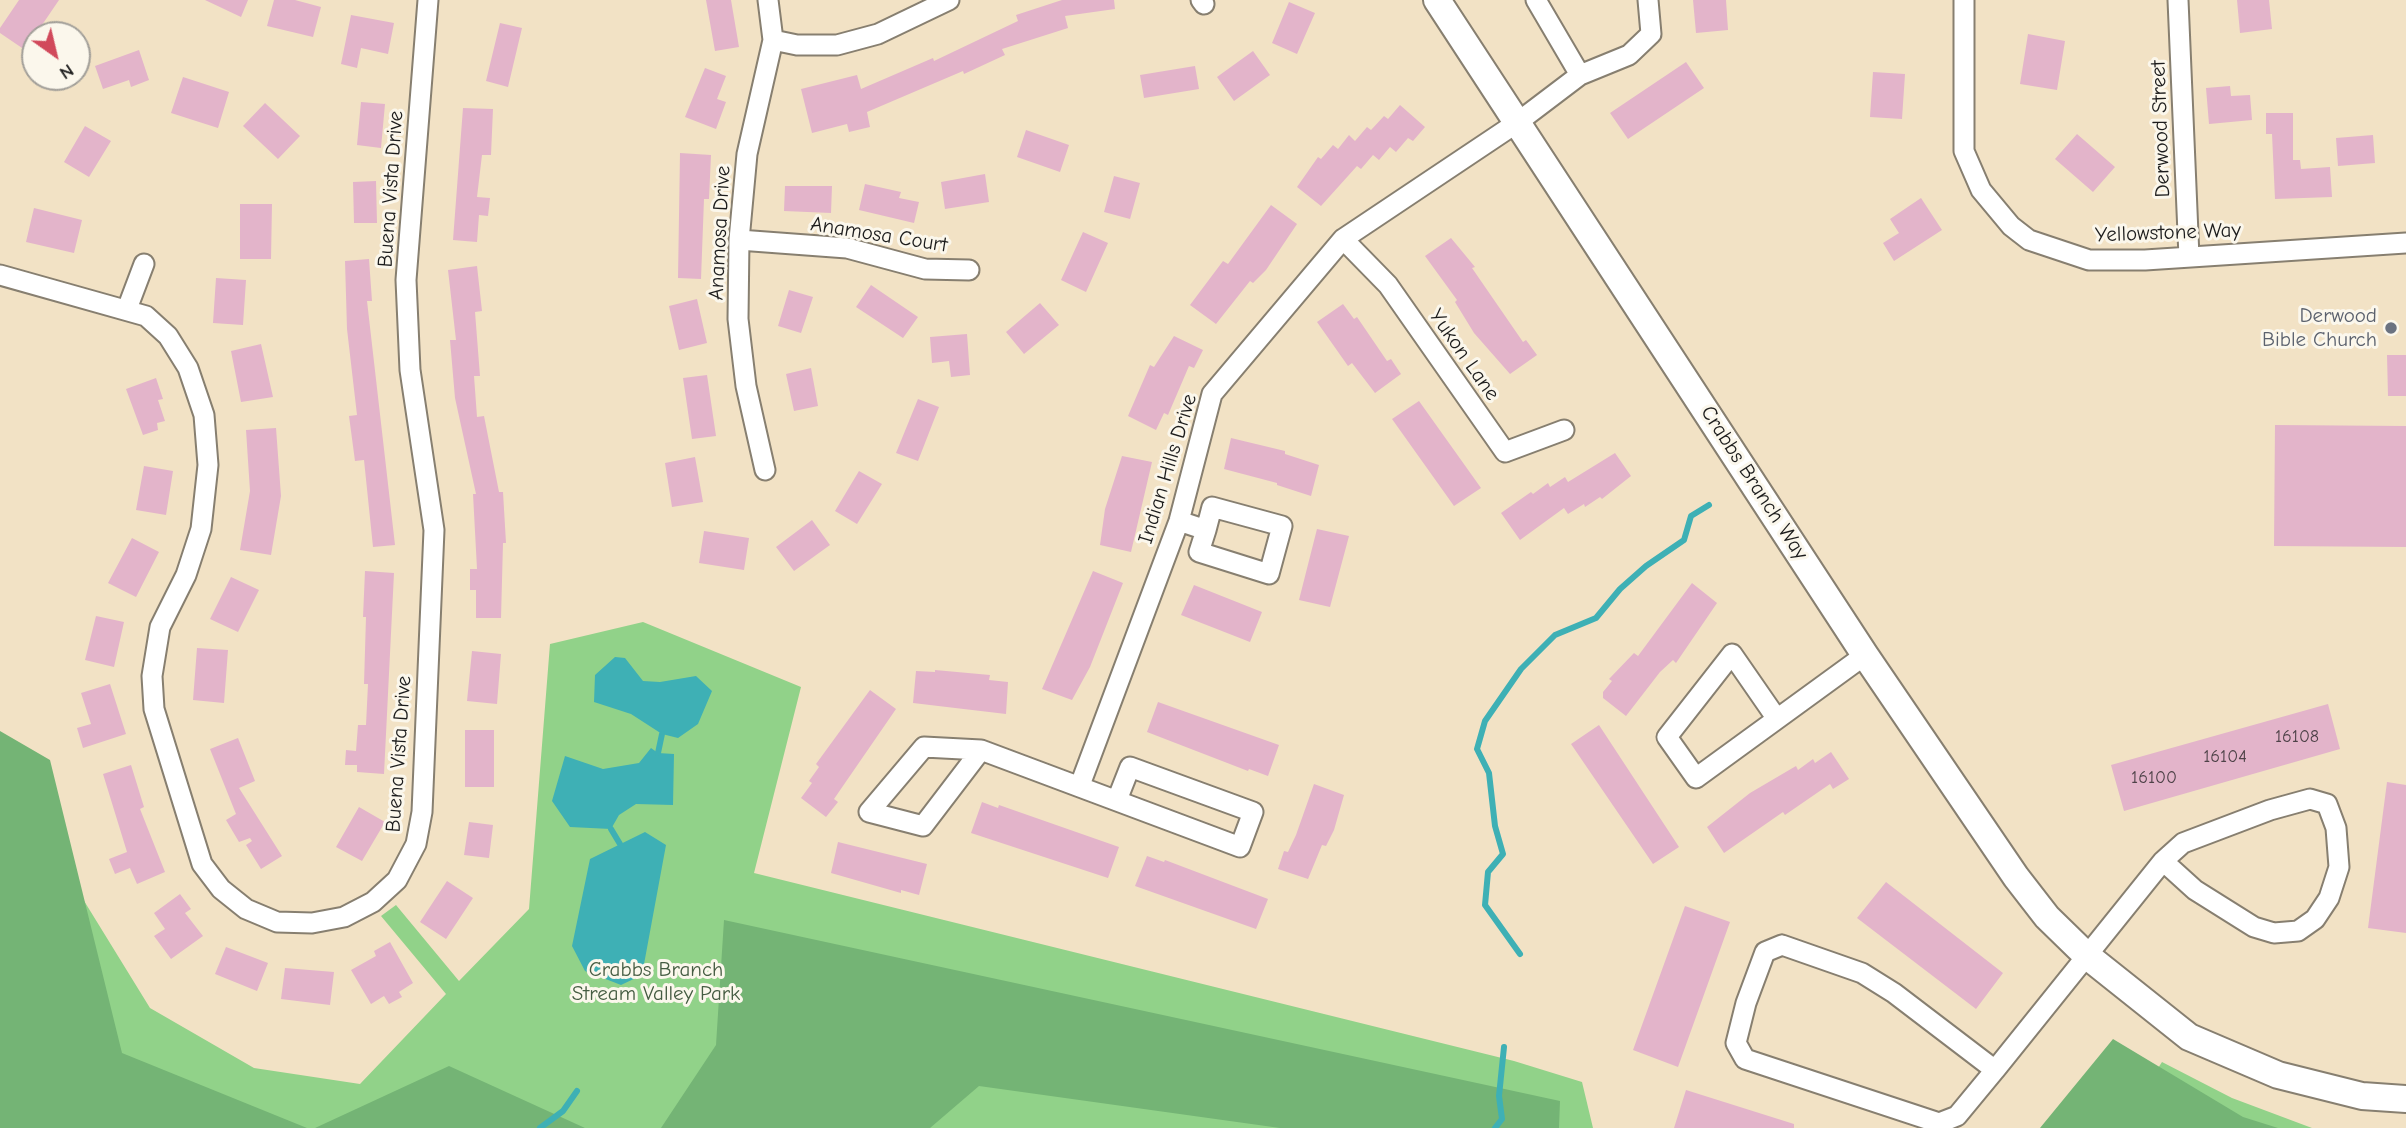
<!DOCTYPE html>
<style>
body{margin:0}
#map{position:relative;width:2406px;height:1128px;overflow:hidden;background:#f2e2c5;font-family:"Comic Neue",sans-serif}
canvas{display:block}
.north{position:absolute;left:21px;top:21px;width:70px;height:70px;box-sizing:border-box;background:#fbf7ec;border:2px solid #a29f99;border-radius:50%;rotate:146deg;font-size:19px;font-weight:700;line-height:28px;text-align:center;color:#1c1c1c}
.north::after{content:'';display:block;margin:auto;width:24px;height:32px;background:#d1495b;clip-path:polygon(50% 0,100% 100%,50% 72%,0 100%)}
</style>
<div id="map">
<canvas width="2406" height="1128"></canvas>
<div class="north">N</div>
</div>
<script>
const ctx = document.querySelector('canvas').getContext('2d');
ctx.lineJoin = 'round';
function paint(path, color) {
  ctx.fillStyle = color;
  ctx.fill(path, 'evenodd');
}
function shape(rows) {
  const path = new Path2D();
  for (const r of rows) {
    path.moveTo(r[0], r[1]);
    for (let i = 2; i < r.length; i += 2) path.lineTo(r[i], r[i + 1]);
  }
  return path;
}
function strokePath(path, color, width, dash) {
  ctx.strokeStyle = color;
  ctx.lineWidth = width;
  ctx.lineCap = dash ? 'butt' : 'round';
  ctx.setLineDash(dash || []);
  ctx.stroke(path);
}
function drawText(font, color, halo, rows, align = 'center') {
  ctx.font = font + ' "Comic Neue",sans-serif';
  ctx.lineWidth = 6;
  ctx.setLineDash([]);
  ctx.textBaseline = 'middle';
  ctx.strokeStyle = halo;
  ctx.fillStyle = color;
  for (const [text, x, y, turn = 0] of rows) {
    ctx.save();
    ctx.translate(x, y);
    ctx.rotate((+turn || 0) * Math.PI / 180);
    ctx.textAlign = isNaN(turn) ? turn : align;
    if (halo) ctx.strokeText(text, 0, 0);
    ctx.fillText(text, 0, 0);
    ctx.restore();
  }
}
paint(shape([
 [643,622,801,687,754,873,1514,1061,1582,1082,1593,1128,0,1128,0,805,25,805,150,1008,254,1068,360,1084,446,994,381,916,396,905,459,981,529,909,550,644],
 [2162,1062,2232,1098,2312,1128,2119,1128]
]), '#91d289');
paint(shape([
 [0,731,50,760,122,1053,307,1128,0,1128],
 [724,920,1560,1101,1559,1128,1280,1128,979,1086,930,1128,661,1128,716,1045],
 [2113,1039,2243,1117,2278,1128,2040,1128],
 [449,1066,585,1128,315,1128]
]), '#74b475');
paint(shape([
 [615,657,625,658,643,681,660,682,696,676,712,691,698,724,678,738,662,734,631,714,594,702,595,675],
 [651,748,658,753,674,754,673,805,636,804,619,815,611,829,570,827,552,801,565,756,603,769,639,763],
 [645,832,666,845,642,975,621,985,585,971,572,946,590,859]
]), '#3eb0b5');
strokePath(shape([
 [658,753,662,734],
 [611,829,620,844],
 [1520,954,1485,905,1488,872,1503,854,1495,826,1489,773,1477,749,1485,721,1521,669,1555,635,1596,618,1620,589,1646,566,1684,540,1691,516,1709,505],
 [540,1128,563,1111,577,1091],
 [1495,1128,1502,1119,1499,1096,1504,1047]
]), '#3eb0b5', 6);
paint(shape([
 [19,0,59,0,25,50,0,33,0,28],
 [205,0,248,0,241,17],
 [274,0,295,0,321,7,313,37,267,26],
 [706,0,731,0,739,47,715,51],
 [1062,0,1114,0,1115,9,1065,16,1068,28,1002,49,1005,55,964,74,963,71,867,112,870,127,849,132,847,124,812,133,801,89,857,75,861,89,933,58,934,61,1018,21,1016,15],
 [1693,0,1726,0,1728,30,1696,33],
 [2237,0,2269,0,2272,29,2240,33],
 [1289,2,1315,13,1297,54,1272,43],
 [351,15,394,23,388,54,361,48,357,68,341,64],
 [500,23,522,28,508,87,486,81],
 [2028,34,2065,41,2057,90,2020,84],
 [139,50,149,80,131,87,129,80,103,89,95,66],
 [1253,51,1270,75,1234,101,1217,77],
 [1686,62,1704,88,1628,139,1610,113],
 [1195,66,1199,89,1144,98,1140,75],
 [705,68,726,76,717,99,726,102,716,129,685,117],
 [1873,72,1905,74,1902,119,1870,117],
 [183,77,229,92,218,128,171,113],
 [2230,86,2231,96,2250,95,2252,120,2209,124,2206,88],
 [361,102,385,104,381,148,357,145],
 [265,103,300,136,278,159,243,126],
 [1400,105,1425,127,1413,141,1408,138,1396,152,1390,147,1379,160,1373,155,1361,169,1357,166,1321,206,1297,187,1318,157,1321,159,1333,145,1338,149,1349,135,1355,141,1367,127,1371,130,1384,116,1388,119],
 [463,108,493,109,491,155,482,155,477,197,490,198,488,216,479,215,477,242,453,240],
 [2266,113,2293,113,2293,160,2300,160,2301,169,2330,167,2332,197,2275,199,2272,134,2266,134],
 [85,126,111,141,89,177,64,162],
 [1026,130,1069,145,1060,172,1017,157],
 [2077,134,2115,167,2093,192,2055,159],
 [2373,135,2375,163,2338,166,2336,138],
 [680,153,711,155,709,199,704,199,701,279,678,278],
 [985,174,989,202,945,209,941,182],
 [1114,176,1140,183,1130,219,1104,212],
 [376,181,377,223,354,223,353,182],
 [865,184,901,192,899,198,919,202,914,223,859,210],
 [785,186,832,186,831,213,784,211],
 [1921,198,1942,230,1894,261,1883,243,1899,233,1890,219],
 [240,204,272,204,271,259,240,259],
 [1271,205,1297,224,1266,270,1253,283,1250,281,1216,324,1190,305,1223,261,1228,264],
 [34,208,82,220,74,253,26,242],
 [1083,232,1108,243,1086,292,1061,280],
 [1451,238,1475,267,1472,268,1523,342,1526,340,1537,355,1510,374,1474,333,1455,302,1457,300,1425,256],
 [369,259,372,301,367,301,395,545,373,547,364,460,355,461,349,416,357,415,347,329,345,261],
 [477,266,482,311,475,312,480,376,474,376,477,417,484,416,499,492,503,492,506,543,503,543,501,618,476,618,476,590,470,590,470,569,477,569,473,494,476,494,455,398,450,340,456,340,448,270],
 [216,278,246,280,243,325,213,323],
 [871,285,918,317,903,338,856,307],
 [789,290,813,297,801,333,778,326],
 [697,299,707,343,679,350,669,306],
 [1040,303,1059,325,1024,354,1006,332],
 [1343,304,1354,319,1357,317,1387,361,1391,359,1401,374,1375,393,1352,363,1348,366,1317,322],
 [967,334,970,375,951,377,949,361,932,363,930,337],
 [1174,336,1203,350,1194,368,1189,366,1168,415,1164,413,1156,430,1128,416,1150,365,1154,367],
 [261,344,273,397,241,402,231,351],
 [2387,355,2406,355,2406,396,2388,396],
 [811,368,818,406,794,411,786,374],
 [707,375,716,436,692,439,683,378],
 [156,378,163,399,158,400,165,421,157,423,158,430,143,435,126,389],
 [918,399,939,407,918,461,896,453],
 [1419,401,1481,488,1454,506,1392,419],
 [2275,425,2406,426,2406,547,2274,546],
 [276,428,281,496,271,555,240,550,250,491,246,430],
 [1231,438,1285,451,1285,454,1319,465,1311,496,1277,485,1277,483,1224,469],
 [1615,453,1631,476,1602,499,1600,497,1585,507,1584,504,1568,514,1564,508,1520,540,1501,513,1531,492,1533,494,1548,483,1550,487,1565,477,1568,482],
 [1122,456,1152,462,1131,552,1100,545,1105,509],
 [695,457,703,502,672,507,665,463],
 [144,466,173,471,166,515,136,510],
 [859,471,882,484,857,524,835,511],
 [812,520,830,545,794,571,776,547],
 [1317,529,1349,536,1330,607,1299,600],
 [704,531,749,538,744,570,699,563],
 [132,538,159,552,136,597,108,583],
 [365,571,394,573,384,774,357,772,357,765,345,765,346,750,356,751,358,725,366,725,368,684,364,684,366,617,363,617],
 [1093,571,1123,583,1090,667,1072,700,1042,689],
 [231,577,259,590,238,632,210,619],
 [1692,583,1717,603,1676,663,1673,660,1660,672,1626,716,1603,698,1603,692,1612,681,1609,679,1634,653,1638,656],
 [1194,585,1262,612,1250,642,1181,615],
 [96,616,124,622,114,667,85,660],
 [197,648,228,650,224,703,193,700],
 [472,651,501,654,497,704,467,701],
 [935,670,990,675,989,680,1008,682,1006,714,913,703,916,671,935,672],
 [110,684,126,734,83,748,77,728,91,724,81,693],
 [870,690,896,709,834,799,838,802,826,817,801,798,812,783,809,781,819,767,816,764],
 [1158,702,1279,745,1268,776,1249,769,1248,771,1147,732],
 [2328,704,2340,749,2124,811,2111,765],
 [1599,725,1679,847,1653,864,1571,744],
 [465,730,494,730,494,787,465,787],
 [238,738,255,781,239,788,282,856,261,869,246,845,252,841,250,838,239,842,226,820,236,814,210,749],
 [1831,752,1849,779,1833,789,1830,784,1785,815,1783,812,1724,853,1707,827,1750,793,1796,766,1798,770,1813,759,1815,763],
 [131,765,144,807,140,809,165,872,137,884,130,868,115,874,109,859,127,852,103,774],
 [2387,782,2406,785,2406,933,2368,928],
 [1314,784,1344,795,1334,830,1326,846,1322,845,1308,879,1278,869,1284,851,1288,852,1296,835],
 [982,802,998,808,999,805,1119,847,1108,878,971,833],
 [359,807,385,822,362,861,336,847],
 [469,822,493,825,489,858,464,855],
 [838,842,927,864,919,895,901,890,901,893,831,873],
 [1147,856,1164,862,1165,860,1268,899,1256,929,1135,886],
 [447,881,473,898,446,939,420,922],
 [1886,882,2003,973,1976,1009,1857,918],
 [180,894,191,909,185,913,203,936,171,959,154,936,165,929,154,913],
 [1685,906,1730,922,1678,1067,1633,1050],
 [390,942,413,983,399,992,402,997,389,1004,384,996,371,1004,351,970,376,956,374,951],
 [226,947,268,963,257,991,215,974],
 [285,968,334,972,330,1005,281,999],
 [1686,1090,1794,1124,1794,1128,1674,1128]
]), '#e3b4ca');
const street = shape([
 [1201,0,1204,4],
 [1536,0,1580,75],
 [1964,0,1964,151,1981,190,2011,226,2029,240,2089,260,2145,260,2406,243],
 [2178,0,2189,257],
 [773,40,797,45,837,45,878,34,949,0],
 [1343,239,1388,285,1505,452,1564,430],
 [739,240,847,248,925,269,969,270],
 [0,275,146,316,168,336,188,368,204,415,208,465,201,529,186,575,160,627,152,676,154,709,202,864,221,889,246,909,277,922,312,923,344,917,373,902,397,880,416,844,422,812,434,530,410,370,406,280,428,0],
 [127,309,144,264],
 [765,470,746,386,738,319,739,240,747,154,773,40,768,0],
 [1179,521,1206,530,1199,552,1269,574,1282,526,1212,507,1206,530],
 [1777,719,1732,654,1667,737,1696,778,1865,655],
 [981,750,923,826,869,812,924,747,981,750,1240,847,1253,812,1130,767,1117,800],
 [1080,785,1179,521,1212,394,1343,239,1518,122,1580,75,1629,55,1651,34,1648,0],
 [1782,945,1862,973,1894,993,1995,1070,1957,1116,1939,1123,1745,1059,1736,1043,1746,1003,1765,952,1782,945],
 [1995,1070,2163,861,2183,843,2270,810,2310,799,2327,804,2336,828,2339,867,2329,898,2315,919,2298,931,2274,933,2254,927,2195,890,2163,861]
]);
const secondary = shape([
 [1437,0,1865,655,2016,877,2047,917,2086,955,2189,1037,2278,1075,2362,1096,2406,1099]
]);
strokePath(street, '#877f70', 23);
strokePath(secondary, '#877f70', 30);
strokePath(street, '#fff', 19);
strokePath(secondary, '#fff', 26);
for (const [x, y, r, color] of [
 [2391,328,7,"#6b7280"]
]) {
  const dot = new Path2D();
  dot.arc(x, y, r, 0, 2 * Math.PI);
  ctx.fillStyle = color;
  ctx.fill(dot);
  strokePath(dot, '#fbf7ec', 2.5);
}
drawText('18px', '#4e4248', null, [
 ["16108",2297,737],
 ["16104",2225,757],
 ["16100",2154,778]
]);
drawText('21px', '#1c1c1c', '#fbf7ec', [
 ["Derwood Street",2161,129,-92],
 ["Buena Vista Drive",391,189,-86],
 ["Anamosa Drive",720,233,-87],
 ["Yellowstone Way",2168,233,-2],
 ["Anamosa Court",879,235,9],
 ["Yukon Lane",1464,355,55],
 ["Indian Hills Drive",1168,469,-73],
 ["Crabbs Branch Way",1754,483,57],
 ["Buena Vista Drive",399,754,-86]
]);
drawText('21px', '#5b616d', '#fbf7ec', [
 ["Derwood",2377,316],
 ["Bible Church",2377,340]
], 'right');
drawText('21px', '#455c42', '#fbf7ec', [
 ["Crabbs Branch",656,970],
 ["Stream Valley Park",656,994]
]);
</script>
